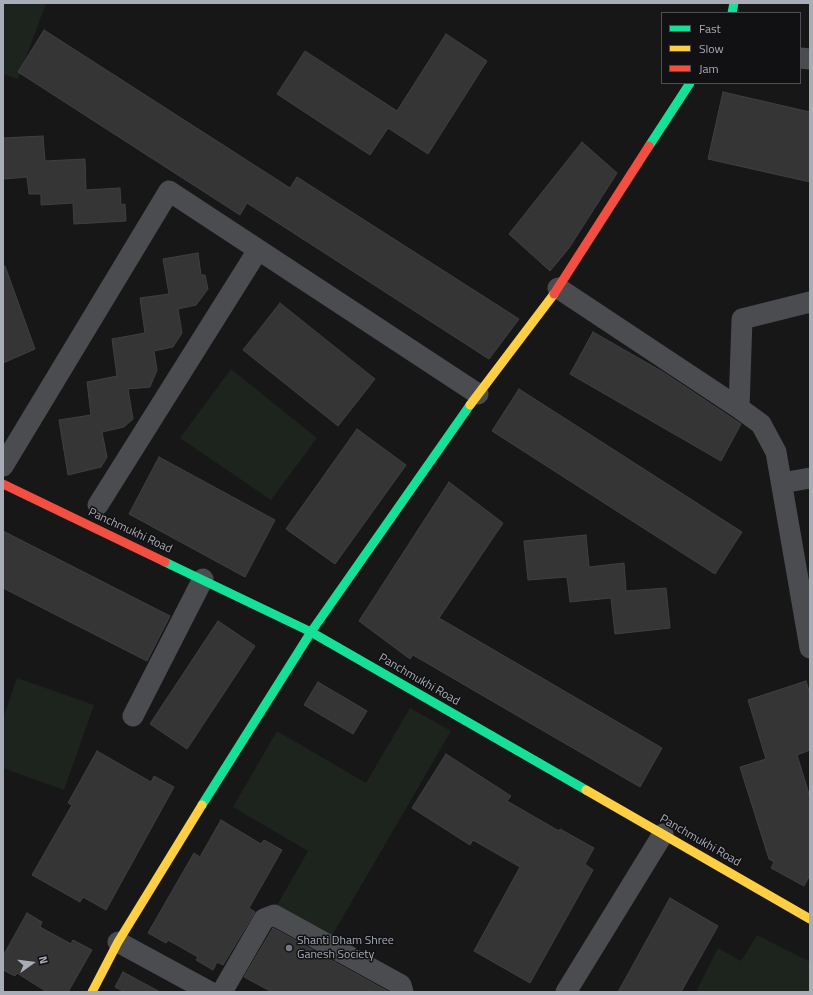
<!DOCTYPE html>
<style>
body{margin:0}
#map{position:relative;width:813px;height:995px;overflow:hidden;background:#171717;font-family:"Titillium Web",sans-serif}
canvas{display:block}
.frame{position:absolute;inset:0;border:4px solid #a8adb8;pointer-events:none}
.legend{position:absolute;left:661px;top:12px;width:140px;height:72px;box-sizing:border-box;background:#111113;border:1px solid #4d4f55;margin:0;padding:5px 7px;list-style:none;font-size:12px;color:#a8adb8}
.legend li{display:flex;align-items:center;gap:8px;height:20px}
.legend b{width:20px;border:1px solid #4d4f55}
.north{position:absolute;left:12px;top:943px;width:40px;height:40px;-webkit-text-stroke:3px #111113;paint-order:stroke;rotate:76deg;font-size:11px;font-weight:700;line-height:16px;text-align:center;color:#a8adb8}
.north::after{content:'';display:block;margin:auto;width:14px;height:18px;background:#a8adb8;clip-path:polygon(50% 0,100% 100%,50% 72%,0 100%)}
</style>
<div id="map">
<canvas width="813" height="995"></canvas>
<div class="frame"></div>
<ul class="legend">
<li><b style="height:5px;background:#16e098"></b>Fast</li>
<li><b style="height:5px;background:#ffcf43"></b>Slow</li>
<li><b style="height:5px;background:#f24e42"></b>Jam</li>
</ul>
<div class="north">N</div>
</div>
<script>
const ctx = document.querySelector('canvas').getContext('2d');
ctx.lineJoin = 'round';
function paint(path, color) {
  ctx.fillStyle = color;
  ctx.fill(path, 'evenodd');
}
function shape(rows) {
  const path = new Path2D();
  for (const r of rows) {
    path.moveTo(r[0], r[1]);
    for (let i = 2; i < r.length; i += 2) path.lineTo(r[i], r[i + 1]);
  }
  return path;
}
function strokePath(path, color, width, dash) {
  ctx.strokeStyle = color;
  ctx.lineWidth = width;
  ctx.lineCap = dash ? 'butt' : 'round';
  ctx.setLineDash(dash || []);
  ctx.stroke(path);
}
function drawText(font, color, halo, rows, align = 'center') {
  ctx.font = font + ' "Titillium Web",sans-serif';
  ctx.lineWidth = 3;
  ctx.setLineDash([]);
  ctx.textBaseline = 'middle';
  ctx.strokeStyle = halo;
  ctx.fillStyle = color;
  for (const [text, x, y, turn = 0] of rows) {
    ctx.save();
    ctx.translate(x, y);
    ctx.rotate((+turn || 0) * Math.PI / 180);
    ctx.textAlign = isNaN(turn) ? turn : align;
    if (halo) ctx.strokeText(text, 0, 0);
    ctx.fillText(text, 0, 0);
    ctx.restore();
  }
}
paint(shape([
 [3,3,46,3,18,79,3,74],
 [231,369,317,438,271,500,180,438],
 [17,678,94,705,64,790,3,768,3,719],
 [410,708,451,731,330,939,276,907,308,851,233,807,277,731,366,783],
 [757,935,810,962,810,992,696,992,718,948,741,961]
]), '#1d241e');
const building = shape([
 [44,30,290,188,297,177,519,319,489,359,247,203,240,215,18,72,44,30],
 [446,34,487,61,428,154,388,128,370,155,277,94,305,51,397,111,446,34],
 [723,92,810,112,810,182,708,159,723,92],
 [43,136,45,161,85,159,86,190,120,188,121,205,125,204,126,221,74,224,73,203,41,205,41,194,29,194,27,177,3,179,3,138,43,136],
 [582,142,617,173,569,248,550,271,509,234,582,142],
 [198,253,201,275,205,275,208,289,196,305,178,309,182,333,173,347,154,351,157,370,150,387,128,389,133,419,124,427,102,432,107,457,101,467,68,475,59,420,91,415,87,382,117,376,112,339,145,333,140,298,169,294,163,259,198,253],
 [3,266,5,266,35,349,3,363,3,266],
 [280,303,375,379,338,426,243,350,280,303],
 [593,332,663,372,741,424,721,461,570,374,593,332],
 [519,389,742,532,715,574,492,431,519,389],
 [357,429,406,465,335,564,286,529,357,429],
 [159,457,275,520,245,577,129,514,159,457],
 [449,482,503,523,439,618,662,748,640,787,413,655,410,659,359,621,449,482],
 [3,531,170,616,147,661,3,588,3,531],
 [586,535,589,567,624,563,626,591,666,588,670,628,615,634,611,598,570,602,567,577,528,580,524,541,586,535],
 [218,621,255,646,187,749,150,724,218,621],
 [806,681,810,694,810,750,797,755,810,797,810,875,804,886,771,868,774,862,769,859,740,767,766,759,748,700,806,681],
 [318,682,367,711,353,734,304,705,318,682],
 [97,751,151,782,154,776,174,787,106,910,83,897,80,902,32,875,72,805,68,803,97,751],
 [446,754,511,796,507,801,559,831,560,829,594,848,585,864,593,870,530,983,474,951,520,867,473,840,470,845,412,808,446,754],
 [221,820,261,844,264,840,282,850,249,908,255,912,223,965,217,962,213,970,196,960,198,957,168,940,166,943,148,933,194,853,200,857,221,820],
 [670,898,718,926,681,992,618,992,670,898],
 [27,913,42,922,40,927,71,944,73,940,92,950,68,992,47,992,17,973,15,976,3,970,3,956,27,913],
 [273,928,389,992,272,992,244,977,273,928],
 [123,972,160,992,125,992,115,987,123,972]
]);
paint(building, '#353536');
strokePath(building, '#3f4043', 1);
strokePath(shape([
 [800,58,810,59],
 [558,288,739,408,761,424,776,452,810,648],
 [739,408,742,319,810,302],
 [3,466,169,191,478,394],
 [782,483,810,478],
 [98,505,258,250],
 [133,716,203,579],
 [118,942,210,992],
 [222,992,264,919,274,915,401,985,403,992],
 [566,992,663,834]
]), '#4b4c50', 21);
strokePath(shape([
 [732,13,734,3],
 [649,146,690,83],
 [165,562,311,632,586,790],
 [202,805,311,632,470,405]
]), '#16e098', 9);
strokePath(shape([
 [470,405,554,294],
 [586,790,810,919],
 [92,992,118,942,202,805]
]), '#ffcf43', 9);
strokePath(shape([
 [554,294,649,146],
 [3,484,165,562]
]), '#f24e42', 9);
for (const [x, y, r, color] of [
 [289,948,4,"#757880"]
]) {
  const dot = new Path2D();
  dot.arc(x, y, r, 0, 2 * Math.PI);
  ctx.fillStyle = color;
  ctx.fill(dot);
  strokePath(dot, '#111113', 1.5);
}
drawText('12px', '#a8adb8', '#111113', [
 ["Panchmukhi Road",130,531,25],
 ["Panchmukhi Road",419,680,30],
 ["Panchmukhi Road",700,841,30]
]);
drawText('12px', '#a8adb8', '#111113', [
 ["Shanti Dham Shree",297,941],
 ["Ganesh Society",297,955]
], 'left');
</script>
